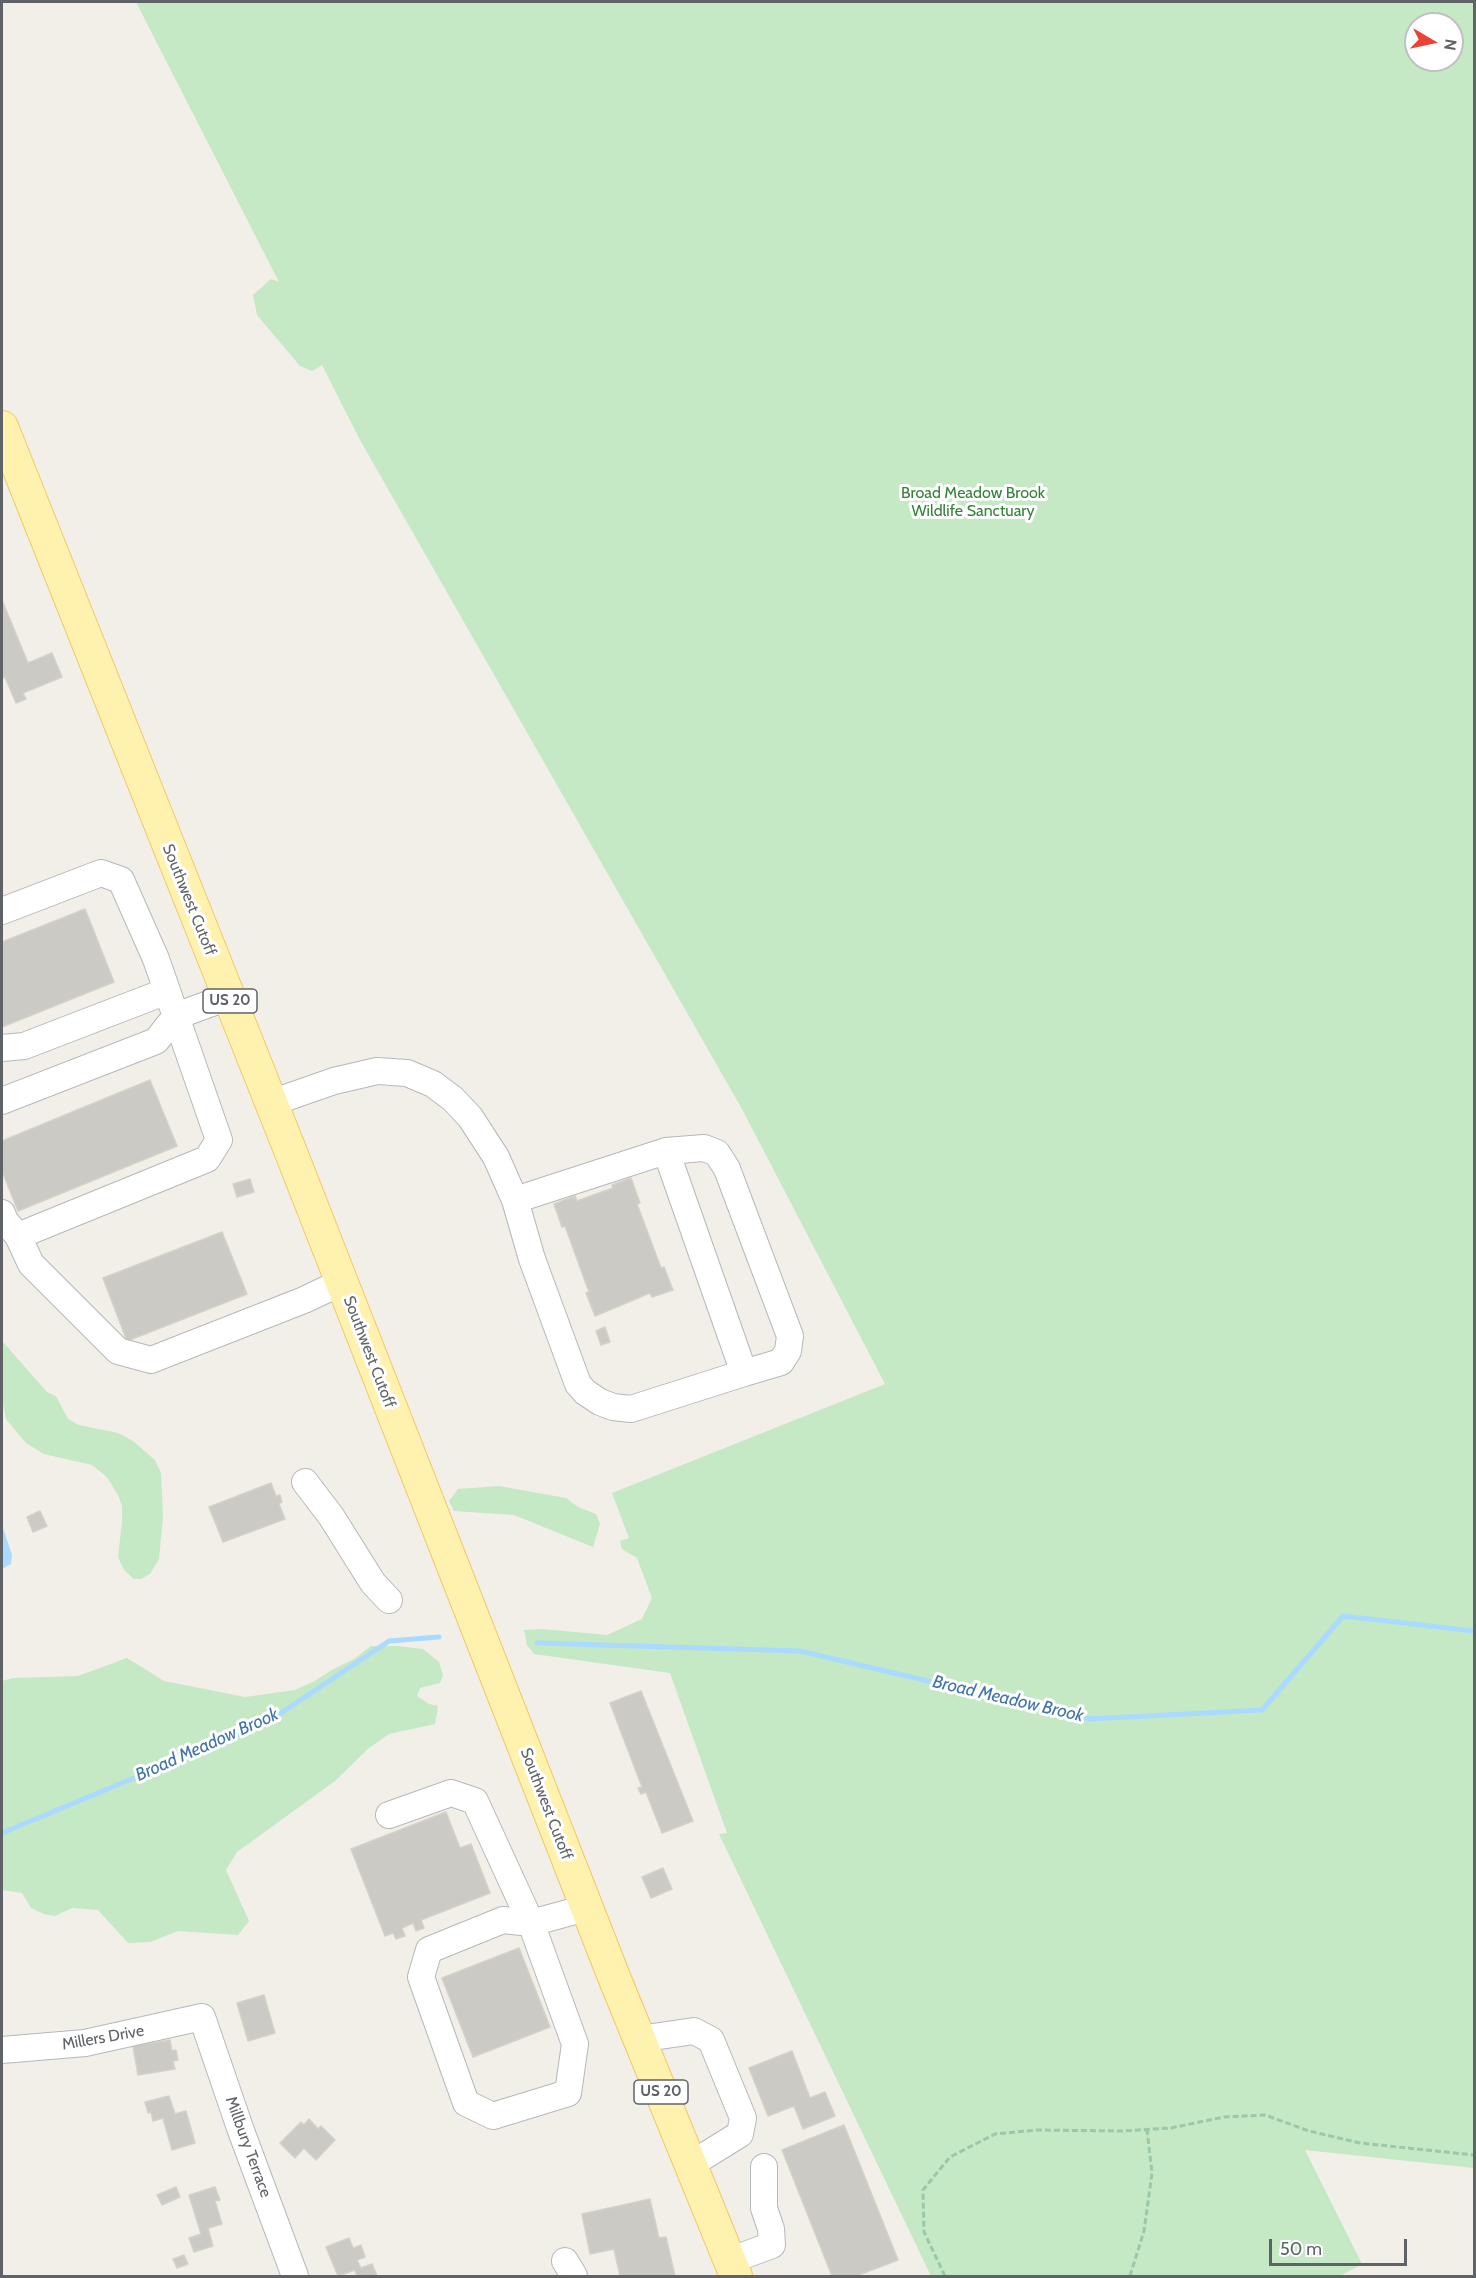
<!DOCTYPE html>
<style>
body{margin:0}
#map{position:relative;width:1476px;height:2278px;overflow:hidden;background:#f1efe8;font-family:Cabin,sans-serif}
canvas{display:block}
.frame{position:absolute;inset:0;border:3px solid #5f6368;pointer-events:none}
.north{position:absolute;left:1404px;top:12px;width:60px;height:60px;box-sizing:border-box;background:#fff;border:2px solid #bfc1c3;border-radius:50%;rotate:99deg;font-size:16px;font-weight:700;line-height:24px;text-align:center;color:#5f6368}
.north::after{content:'';display:block;margin:auto;width:21px;height:27px;background:#ea4335;clip-path:polygon(50% 0,100% 100%,50% 72%,0 100%)}
.scale{position:absolute;left:1269px;top:2239px;width:138px;height:27px;box-sizing:border-box;border:3px solid #5f6368;border-top:0;padding-left:8px;font-size:18px;line-height:21px;white-space:nowrap;color:#5f6368;-webkit-text-stroke:4px #fff;paint-order:stroke}
</style>
<div id="map">
<canvas width="1476" height="2278"></canvas>
<div class="frame"></div>
<div class="north">N</div>
<div class="scale">50 m</div>
</div>
<script>
const ctx = document.querySelector('canvas').getContext('2d');
ctx.lineJoin = 'round';
function paint(path, color) {
  ctx.fillStyle = color;
  ctx.fill(path, 'evenodd');
}
function shape(rows) {
  const path = new Path2D();
  for (const r of rows) {
    path.moveTo(r[0], r[1]);
    for (let i = 2; i < r.length; i += 2) path.lineTo(r[i], r[i + 1]);
  }
  return path;
}
function strokePath(path, color, width, dash) {
  ctx.strokeStyle = color;
  ctx.lineWidth = width;
  ctx.lineCap = dash ? 'butt' : 'round';
  ctx.setLineDash(dash || []);
  ctx.stroke(path);
}
function drawText(font, color, halo, rows, align = 'center') {
  ctx.font = font + ' Cabin,sans-serif';
  ctx.lineWidth = 6;
  ctx.setLineDash([]);
  ctx.textBaseline = 'middle';
  ctx.strokeStyle = halo;
  ctx.fillStyle = color;
  for (const [text, x, y, turn = 0] of rows) {
    ctx.save();
    ctx.translate(x, y);
    ctx.rotate((+turn || 0) * Math.PI / 180);
    ctx.textAlign = isNaN(turn) ? turn : align;
    if (halo) ctx.strokeText(text, 0, 0);
    ctx.fillText(text, 0, 0);
    ctx.restore();
  }
}
paint(shape([
 [136,2,1474,2,1474,2168,1305,2150,1362,2264,1340,2276,931,2276,719,1834,727,1833,670,1673,534,1654,527,1645,524,1630,542,1629,607,1635,642,1619,652,1598,637,1558,622,1549,620,1541,629,1538,612,1493,885,1384,742,1109,360,440,322,365,312,371,300,366,257,315,253,295,271,279,279,282],
 [1416,24,1452,24,1452,60,1416,60],
 [2,1341,47,1392,56,1396,68,1419,79,1425,118,1433,133,1441,155,1460,161,1473,163,1516,159,1559,150,1574,141,1579,134,1579,124,1570,118,1557,122,1522,122,1506,118,1495,107,1477,92,1465,44,1454,26,1443,6,1419,2,1398],
 [499,1486,566,1498,578,1507,596,1514,600,1524,593,1547,514,1515,454,1511,449,1501,458,1489],
 [371,1646,397,1646,423,1649,439,1662,443,1675,440,1683,420,1688,417,1696,429,1704,438,1706,435,1724,389,1734,369,1748,335,1781,237,1852,226,1870,249,1921,238,1935,178,1931,150,1942,128,1943,98,1910,72,1908,55,1916,44,1914,31,1908,22,1893,2,1890,2,1681,13,1678,78,1676,127,1658,164,1681,245,1697,295,1690,313,1682,332,1670,354,1659]
]), '#c5e8c5');
paint(shape([
 [2,1525,12,1555,11,1564,2,1569]
]), '#aadaff');
strokePath(shape([
 [537,1643,800,1651,1090,1719,1262,1710,1343,1616,1474,1631],
 [2,1833,266,1723,389,1641,439,1637]
]), '#aadaff', 5);
const building = shape([
 [2,600,28,663,52,653,62,677,23,693,26,699,16,703,5,677,2,679,2,600],
 [85,909,114,982,2,1027,2,942,85,909],
 [150,1080,177,1146,18,1211,2,1171,2,1141,150,1080],
 [631,1178,640,1203,637,1204,661,1268,664,1267,673,1290,652,1297,650,1293,595,1316,586,1293,589,1292,565,1226,562,1227,554,1204,575,1196,577,1201,613,1188,612,1185,631,1178],
 [250,1179,254,1192,237,1197,233,1184,250,1179],
 [222,1232,247,1294,127,1341,103,1278,222,1232],
 [605,1327,610,1342,601,1345,596,1331,605,1327],
 [271,1483,276,1496,280,1495,282,1502,279,1504,285,1519,223,1542,209,1507,271,1483],
 [40,1511,47,1526,33,1532,27,1517,40,1511],
 [641,1691,693,1821,662,1833,646,1792,641,1794,638,1788,642,1787,610,1703,641,1691],
 [446,1812,460,1848,471,1844,490,1893,421,1920,424,1928,416,1931,413,1923,402,1928,405,1936,396,1939,393,1933,385,1936,351,1849,446,1812],
 [663,1868,672,1889,651,1898,642,1877,663,1868],
 [519,1948,550,2027,473,2057,442,1978,519,1948],
 [264,1995,275,2033,248,2041,237,2003,264,1995],
 [170,2040,172,2051,176,2050,178,2060,173,2061,175,2069,138,2075,133,2046,170,2040],
 [792,2051,810,2098,825,2092,835,2116,803,2129,794,2106,768,2116,749,2068,792,2051],
 [169,2096,175,2114,186,2111,195,2143,172,2150,163,2118,153,2121,151,2112,148,2113,145,2102,169,2096],
 [309,2119,318,2129,321,2126,335,2140,316,2160,304,2148,295,2158,280,2143,301,2122,304,2125,309,2119],
 [844,2125,898,2260,856,2276,832,2276,782,2150,844,2125],
 [176,2187,180,2197,162,2205,157,2195,176,2187],
 [215,2187,220,2200,215,2201,222,2224,208,2228,213,2246,194,2252,189,2238,201,2234,189,2195,215,2187],
 [650,2199,659,2238,666,2237,675,2276,620,2276,614,2249,590,2254,582,2214,650,2199],
 [349,2238,353,2248,361,2245,365,2257,357,2260,361,2268,372,2264,377,2276,357,2276,355,2270,338,2276,326,2247,349,2238],
 [184,2255,188,2264,177,2268,173,2259,184,2255]
]);
paint(building, '#cccac5');
strokePath(building, '#d6d1c6', 1.5);
const minor = shape([
 [2,911,101,873,121,880,156,959,219,1140,207,1159,18,1236,5,1221,2,1213],
 [2,1048,24,1046,167,991],
 [2,1101,156,1041,176,1016,228,997],
 [271,1103,334,1081,377,1071,407,1073,433,1084,453,1099,470,1117,496,1157,515,1200,532,1259,578,1384,585,1392,600,1402,613,1407,631,1409,744,1373,666,1151,515,1200],
 [666,1151,704,1148,717,1153,727,1169,790,1336,788,1351,781,1362,744,1373],
 [18,1236,31,1264,118,1351,151,1360,304,1300,342,1282],
 [305,1482,331,1516,373,1583,389,1600],
 [389,1815,451,1793,475,1801,531,1923,575,2044,568,2093,493,2116,466,2103,421,1977,429,1950,503,1920,531,1923,586,1908],
 [639,2039,694,2031,711,2040,743,2118,740,2134,690,2165],
 [2,2050,85,2043,202,2017,240,2128,295,2276],
 [565,2261,574,2276],
 [729,2261,772,2245,771,2229,764,2208,764,2167]
]);
const major = shape([
 [2,427,290,1150,614,1977,736,2276]
]);
strokePath(minor, '#b5b8bc', 28);
strokePath(major, '#f2c960', 34);
strokePath(shape([
 [945,2276,924,2232,923,2190,950,2157,995,2134,1037,2130,1122,2131,1171,2128,1224,2117,1265,2115,1309,2131,1360,2143,1474,2155],
 [1130,2276,1144,2231,1152,2173,1147,2129]
]), '#9cc7a9', 3, [6, 3]);
strokePath(minor, '#fff', 26);
strokePath(major, '#fff2af', 32);
for (const [x, y, w] of [
 [230,1001,54],
 [661,2092,54]
]) {
  const box = new Path2D();
  box.roundRect(x - w / 2, y - 12, w, 24, 4.5);
  ctx.fillStyle = '#fff';
  ctx.fill(box);
  strokePath(box, '#5f6368', 1.5);
}
drawText('bold 15px', '#5f6368', null, [
 ["US 20",230,1001],
 ["US 20",661,2092]
]);
drawText('16px', '#348238', '#fff', [
 ["Broad Meadow Brook",973,493],
 ["Wildlife Sanctuary",973,511]
]);
drawText('16px', '#5f6368', '#fff', [
 ["Southwest Cutoff",189,900,68],
 ["Southwest Cutoff",369,1352,69],
 ["Southwest Cutoff",546,1804,69],
 ["Millers Drive",103,2038,-10],
 ["Millbury Terrace",248,2147,70]
]);
drawText('italic 18px', '#4174aa', '#fff', [
 ["Broad Meadow Brook",1008,1699,13],
 ["Broad Meadow Brook",207,1745,-24]
]);
</script>
